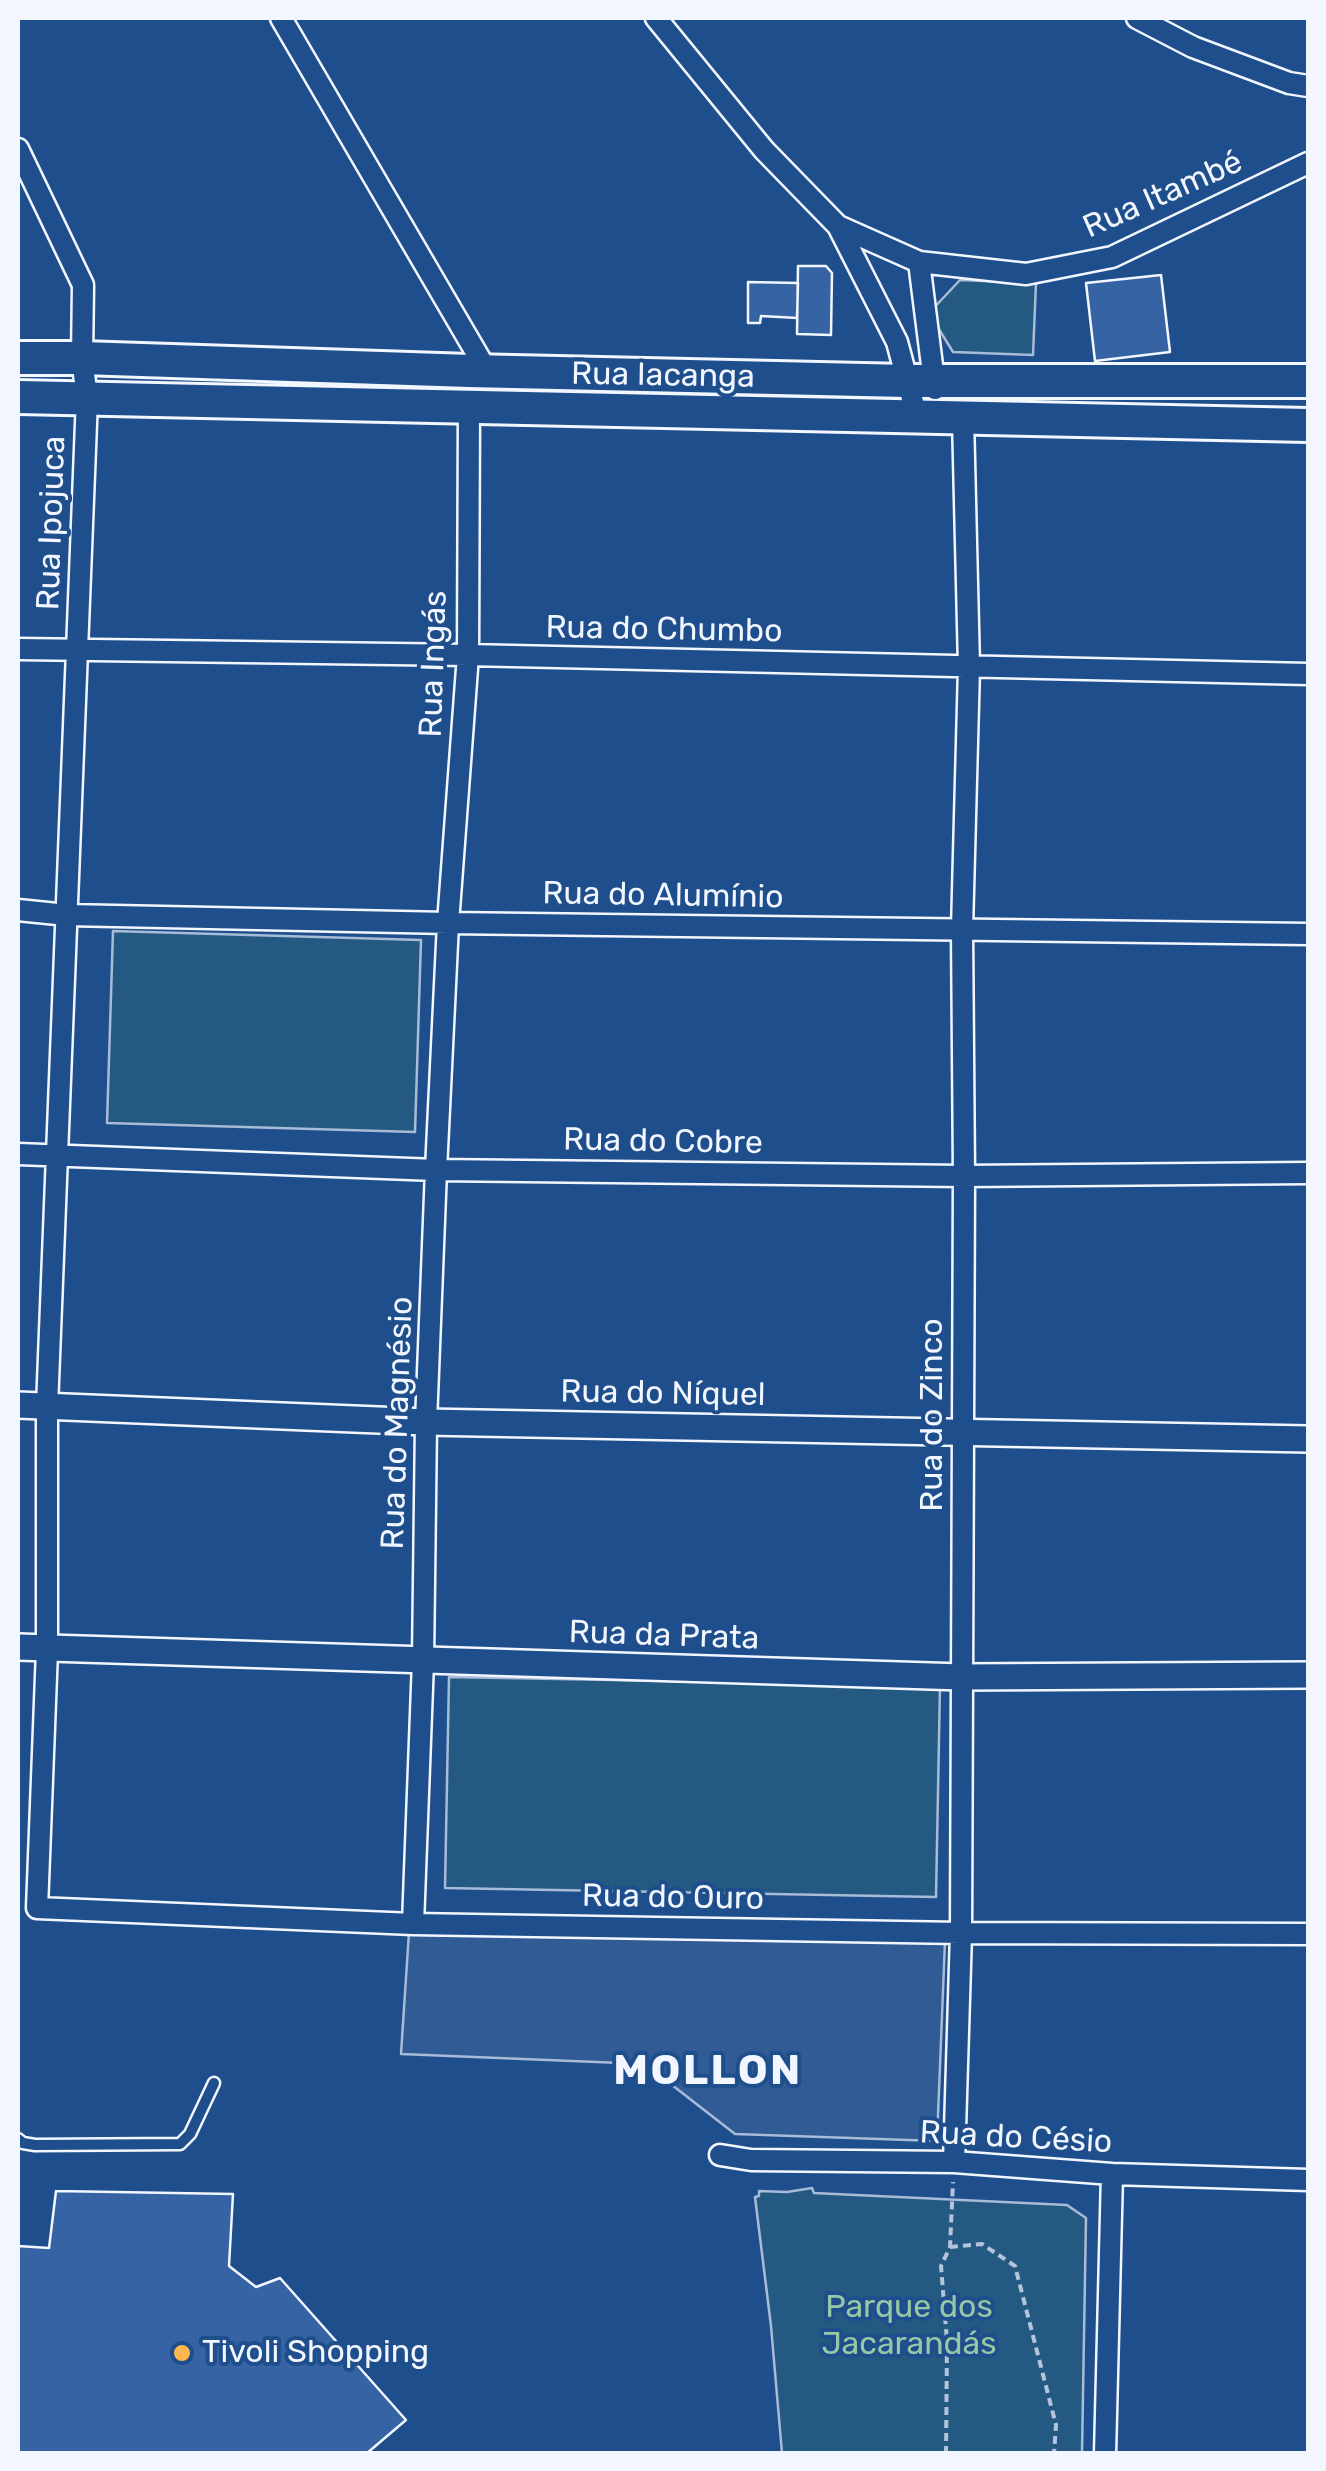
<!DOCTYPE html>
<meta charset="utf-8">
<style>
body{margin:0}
#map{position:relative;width:1326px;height:2471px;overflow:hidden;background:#1f4e8c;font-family:Rubik,sans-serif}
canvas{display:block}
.frame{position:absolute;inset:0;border:20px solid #f2f6ff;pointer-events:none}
</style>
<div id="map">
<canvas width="1326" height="2471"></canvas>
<div class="frame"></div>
</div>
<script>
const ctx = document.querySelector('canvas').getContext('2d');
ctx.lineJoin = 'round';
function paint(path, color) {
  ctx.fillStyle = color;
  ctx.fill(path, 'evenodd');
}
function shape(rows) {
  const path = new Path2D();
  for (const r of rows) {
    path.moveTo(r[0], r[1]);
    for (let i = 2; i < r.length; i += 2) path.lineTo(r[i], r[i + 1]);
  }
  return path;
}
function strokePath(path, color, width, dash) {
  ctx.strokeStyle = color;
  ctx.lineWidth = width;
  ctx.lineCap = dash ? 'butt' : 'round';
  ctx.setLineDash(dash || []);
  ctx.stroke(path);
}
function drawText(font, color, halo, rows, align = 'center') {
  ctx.font = font + ' Rubik,sans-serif';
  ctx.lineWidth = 8;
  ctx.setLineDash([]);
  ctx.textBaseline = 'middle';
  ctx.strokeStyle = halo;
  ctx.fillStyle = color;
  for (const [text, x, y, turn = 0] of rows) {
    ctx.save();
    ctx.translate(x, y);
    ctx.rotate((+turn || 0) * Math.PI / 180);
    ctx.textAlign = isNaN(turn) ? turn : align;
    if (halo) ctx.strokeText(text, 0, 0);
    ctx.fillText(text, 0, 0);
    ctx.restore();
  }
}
const green = shape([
 [960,280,1036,283,1033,355,953,352,929,313,960,280],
 [113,931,421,940,415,1132,107,1123,113,931],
 [449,1677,940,1686,936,1897,445,1888,449,1677],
 [812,2188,814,2193,1067,2205,1086,2218,1082,2453,782,2453,771,2326,755,2197,759,2196,759,2191,787,2192,812,2188]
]);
paint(green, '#245a82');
strokePath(green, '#a8bbd7', 2.5);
const parking = shape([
 [409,1932,945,1941,937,2141,735,2134,645,2064,401,2054,409,1932]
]);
paint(parking, '#305b95');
strokePath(parking, '#a8bbd7', 2.5);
const building = shape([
 [798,266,826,266,832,273,831,335,797,334,798,266],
 [1161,275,1170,352,1095,361,1086,283,1161,275],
 [748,282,798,283,797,318,761,316,760,323,748,323,748,282],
 [56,2191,233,2194,229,2266,256,2287,280,2278,406,2420,366,2454,18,2454,18,2246,49,2248,56,2191]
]);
paint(building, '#3563a3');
strokePath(building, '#f2f6ff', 2.5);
const service = shape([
 [18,2139,23,2143,35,2145,180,2144,190,2134,214,2083]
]);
const minor = shape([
 [281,18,487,371],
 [656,18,764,150,838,226,897,342,917,417],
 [1137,18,1193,47,1289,83,1308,86],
 [18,149,83,285,82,358,87,398,47,1407,47,1650,37,1908,413,1924,961,1933,1308,1934],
 [838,226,919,262,1026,274,1112,257,1308,163],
 [919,262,935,389],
 [18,649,468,655,1308,674],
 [18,910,67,915,448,923,1308,934],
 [18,1154,436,1170,964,1176,1308,1173],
 [413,1924,423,1661,426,1422,436,1170,448,923,468,655,469,407],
 [720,2155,751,2160,954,2162,1112,2174,1308,2180],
 [954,2162,961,1933,964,1176,962,929,969,667,963,418],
 [1105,2454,1112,2174]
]);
const tertiary = shape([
 [18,1405,426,1422,1308,1439],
 [18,1647,962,1677,1308,1675]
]);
const primary = shape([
 [18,358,82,358,470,371,907,381,1308,381],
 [18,397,1308,425]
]);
strokePath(service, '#f2f6ff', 15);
strokePath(minor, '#f2f6ff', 25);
strokePath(tertiary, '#f2f6ff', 30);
strokePath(primary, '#f2f6ff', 38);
strokePath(shape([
 [950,2247,982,2244,1015,2266,1056,2425,1054,2454],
 [946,2454,947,2341,941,2266,950,2247,953,2182]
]), '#b3c4dc', 4, [8, 5]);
strokePath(service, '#1f4e8c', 10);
strokePath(minor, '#1f4e8c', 20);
strokePath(tertiary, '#1f4e8c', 25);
strokePath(primary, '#1f4e8c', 32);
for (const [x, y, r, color] of [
 [182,2353,10,"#ffb74d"]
]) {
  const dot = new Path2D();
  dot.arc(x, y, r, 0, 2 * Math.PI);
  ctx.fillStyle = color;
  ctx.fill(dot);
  strokePath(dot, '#1f4e8c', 4);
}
drawText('32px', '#f2f6ff', '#1f4e8c', [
 ["Rua Itambé",1163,195,-24],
 ["Rua Iacanga",663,376,1],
 ["Rua Ipojuca",52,523,-88],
 ["Rua do Chumbo",664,630,1],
 ["Rua Ingás",434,664,-88],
 ["Rua do Alumínio",663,896,1],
 ["Rua do Cobre",663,1142,1],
 ["Rua do Níquel",663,1394,1],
 ["Rua do Zinco",933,1415,-90],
 ["Rua do Magnésio",398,1423,-88],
 ["Rua da Prata",664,1636,2],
 ["Rua do Ouro",673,1898,1],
 ["Rua do Césio",1016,2138,3]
]);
drawText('32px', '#97c8a6', '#1f4e8c', [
 ["Parque dos",909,2308],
 ["Jacarandás",909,2345]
]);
drawText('32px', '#f2f6ff', '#1f4e8c', [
 ["Tivoli Shopping",202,2353]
], 'left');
ctx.letterSpacing = '2.5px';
drawText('bold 42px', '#f2f6ff', '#1f4e8c', [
 ["MOLLON",708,2072]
]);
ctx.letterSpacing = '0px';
</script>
